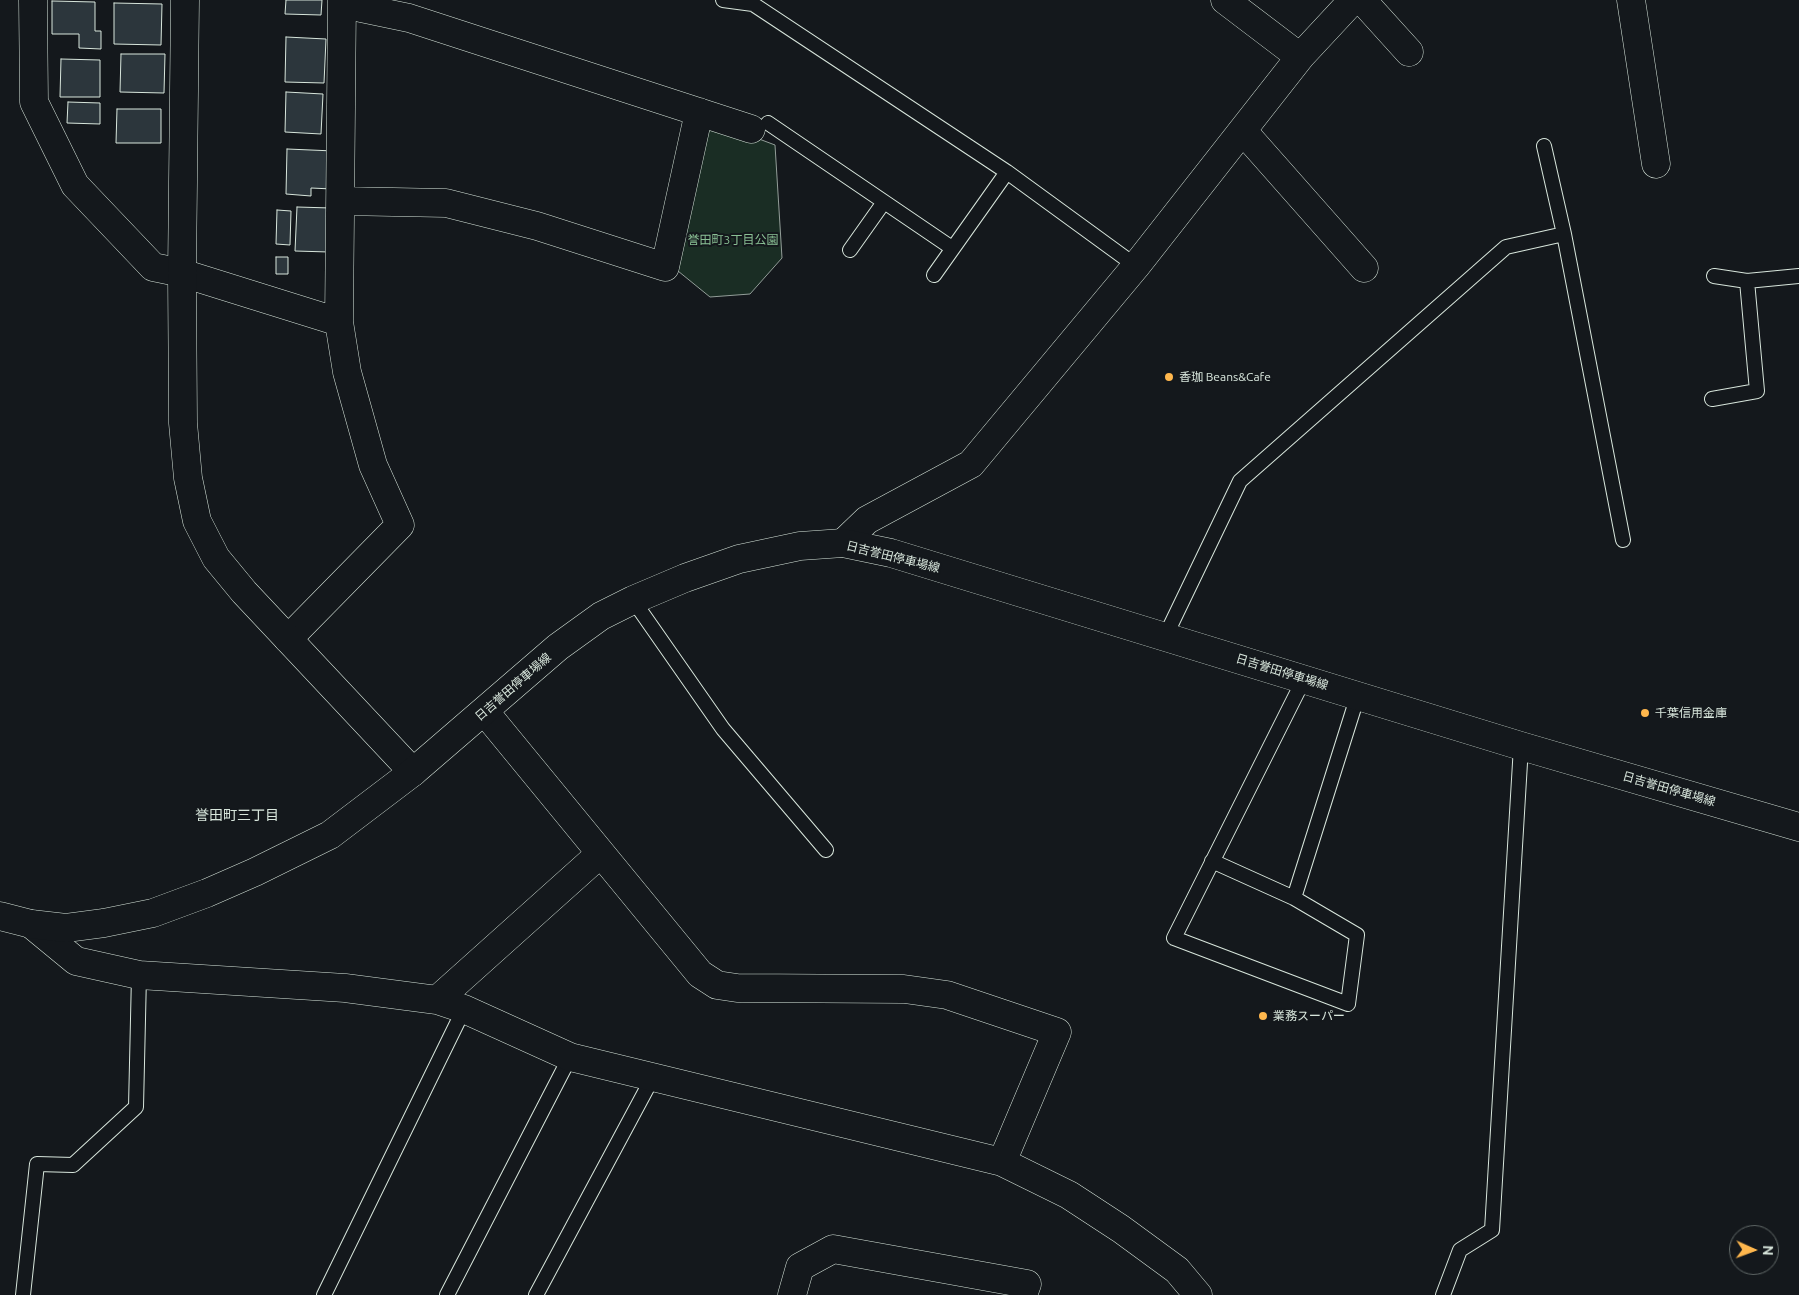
<!DOCTYPE html>
<meta charset="utf-8">
<style>
body{margin:0}
#map{position:relative;width:1799px;height:1295px;overflow:hidden;background:#14181c;font-family:Ubuntu,sans-serif}
canvas{display:block}
.north{position:absolute;left:1729px;top:1225px;width:50px;height:50px;box-sizing:border-box;background:#14181c;border:1px solid #626a69;border-radius:50%;rotate:92deg;font-size:14px;font-weight:700;line-height:20px;text-align:center;color:#d8e6dc}
.north::after{content:'';display:block;margin:auto;width:18px;height:22px;background:#ffb74d;clip-path:polygon(50% 0,100% 100%,50% 72%,0 100%)}
</style>
<div id="map">
<canvas width="1799" height="1295"></canvas>
<div class="north">N</div>
</div>
<script>
const ctx = document.querySelector('canvas').getContext('2d');
ctx.lineJoin = 'round';
function paint(path, color) {
  ctx.fillStyle = color;
  ctx.fill(path, 'evenodd');
}
function shape(rows) {
  const path = new Path2D();
  for (const r of rows) {
    path.moveTo(r[0], r[1]);
    for (let i = 2; i < r.length; i += 2) path.lineTo(r[i], r[i + 1]);
  }
  return path;
}
function strokePath(path, color, width, dash) {
  ctx.strokeStyle = color;
  ctx.lineWidth = width;
  ctx.lineCap = dash ? 'butt' : 'round';
  ctx.setLineDash(dash || []);
  ctx.stroke(path);
}
function drawText(font, color, halo, rows, align = 'center') {
  ctx.font = font + ' Ubuntu,"Noto Sans JP",sans-serif';
  ctx.lineWidth = 4;
  ctx.setLineDash([]);
  ctx.textBaseline = 'middle';
  ctx.strokeStyle = halo;
  ctx.fillStyle = color;
  for (const [text, x, y, turn = 0] of rows) {
    ctx.save();
    ctx.translate(x, y);
    ctx.rotate((+turn || 0) * Math.PI / 180);
    ctx.textAlign = isNaN(turn) ? turn : align;
    if (halo) ctx.strokeText(text, 0, 0);
    ctx.fillText(text, 0, 0);
    ctx.restore();
  }
}
const green = shape([
 [722,125,775,145,782,258,750,294,710,297,678,271,707,132,722,125]
]);
paint(green, '#1a2d24');
strokePath(green, '#939e99', 1);
const building = shape([
 [286,0,322,0,321,15,285,14,286,0],
 [52,1,95,2,95,31,101,31,101,49,79,48,79,34,52,34,52,1],
 [114,3,162,4,161,45,114,44,114,3],
 [286,37,326,39,324,83,285,82,286,37],
 [121,54,165,54,164,93,120,92,121,54],
 [61,59,100,60,100,97,60,97,61,59],
 [286,92,323,94,321,134,285,132,286,92],
 [68,102,100,103,100,124,67,123,68,102],
 [117,109,161,109,161,143,116,143,117,109],
 [287,149,334,151,332,189,311,188,311,196,286,194,287,149],
 [297,207,331,208,329,252,295,251,297,207],
 [277,210,291,211,290,245,276,244,277,210],
 [276,257,288,257,288,274,276,274,276,257]
]);
paint(building, '#2c363c');
strokePath(building, '#d8e6dc', 1);
const service = shape([
 [723,0,753,4,1007,172,1136,266],
 [768,123,952,248],
 [1544,146,1564,234,1623,540],
 [850,250,884,202],
 [934,275,1007,172],
 [1714,276,1747,281,1799,276],
 [1712,399,1757,391,1747,281],
 [633,600,723,729,826,850],
 [1165,637,1240,481,1506,247,1564,234],
 [1304,679,1174,938,1348,1004,1357,935,1294,898,1358,695],
 [1212,861,1294,898],
 [23,1295,37,1164,73,1165,136,1107,139,975],
 [324,1295,464,1009],
 [447,1295,570,1057],
 [536,1295,653,1077],
 [1443,1295,1460,1250,1492,1230,1521,746]
]);
const minor = shape([
 [33,0,34,102,75,185,153,267,182,273,339,322],
 [1225,0,1300,57],
 [1362,0,1409,52],
 [1631,0,1656,164],
 [342,4,409,18,751,129],
 [1243,131,1364,268],
 [341,201,446,203,537,226,665,267,699,112],
 [843,543,867,520,971,464,1136,266,1300,57,1353,0],
 [288,639,400,525,373,465,347,372,339,322,342,0],
 [485,712,700,974,717,985,737,988,904,989,947,995,1057,1032,1002,1162,1069,1195,1121,1229,1177,1270,1198,1295],
 [31,924,76,961,139,975,345,988,437,1000,464,1009,570,1057,1002,1162],
 [437,1000,600,854],
 [792,1295,800,1267,833,1249,1027,1284,1023,1295]
]);
const tertiary = shape([
 [185,0,182,273,183,423,188,478,197,521,216,558,244,592,413,772]
]);
const secondary = shape([
 [0,916,31,924,66,928,104,923,153,913,207,893,255,872,330,835,413,772,558,647,601,616,633,600,685,578,739,559,800,546,843,543,891,553,1521,746,1799,827]
]);
strokePath(service, '#d8e6dc', 16);
strokePath(minor, '#d8e6dc', 29);
strokePath(tertiary, '#d8e6dc', 29);
strokePath(secondary, '#d8e6dc', 29);
strokePath(service, '#14181c', 14);
strokePath(minor, '#14181c', 28);
strokePath(tertiary, '#14181c', 28);
strokePath(secondary, '#14181c', 28);
for (const [x, y, r, color] of [
 [1169,377,5,"#ffb74d"],
 [1645,713,5,"#ffb74d"],
 [1263,1016,5,"#ffb74d"]
]) {
  const dot = new Path2D();
  dot.arc(x, y, r, 0, 2 * Math.PI);
  ctx.fillStyle = color;
  ctx.fill(dot);
  strokePath(dot, '#14181c', 2);
}
drawText('12px', '#8ac095', '#14181c', [
 ["誉田町3丁目公園",733,240]
]);
drawText('12px', '#d8e6dc', '#14181c', [
 ["香珈 Beans&Cafe",1179,377],
 ["千葉信用金庫",1655,713],
 ["業務スーパー",1273,1016]
], 'left');
drawText('12px', '#d8e6dc', '#14181c', [
 ["日吉誉田停車場線",893,557,14],
 ["日吉誉田停車場線",1282,672,17],
 ["日吉誉田停車場線",513,687,-41],
 ["日吉誉田停車場線",1669,789,16]
]);
drawText('14px', '#d8e6dc', '#14181c', [
 ["誉田町三丁目",237,815]
]);
</script>
